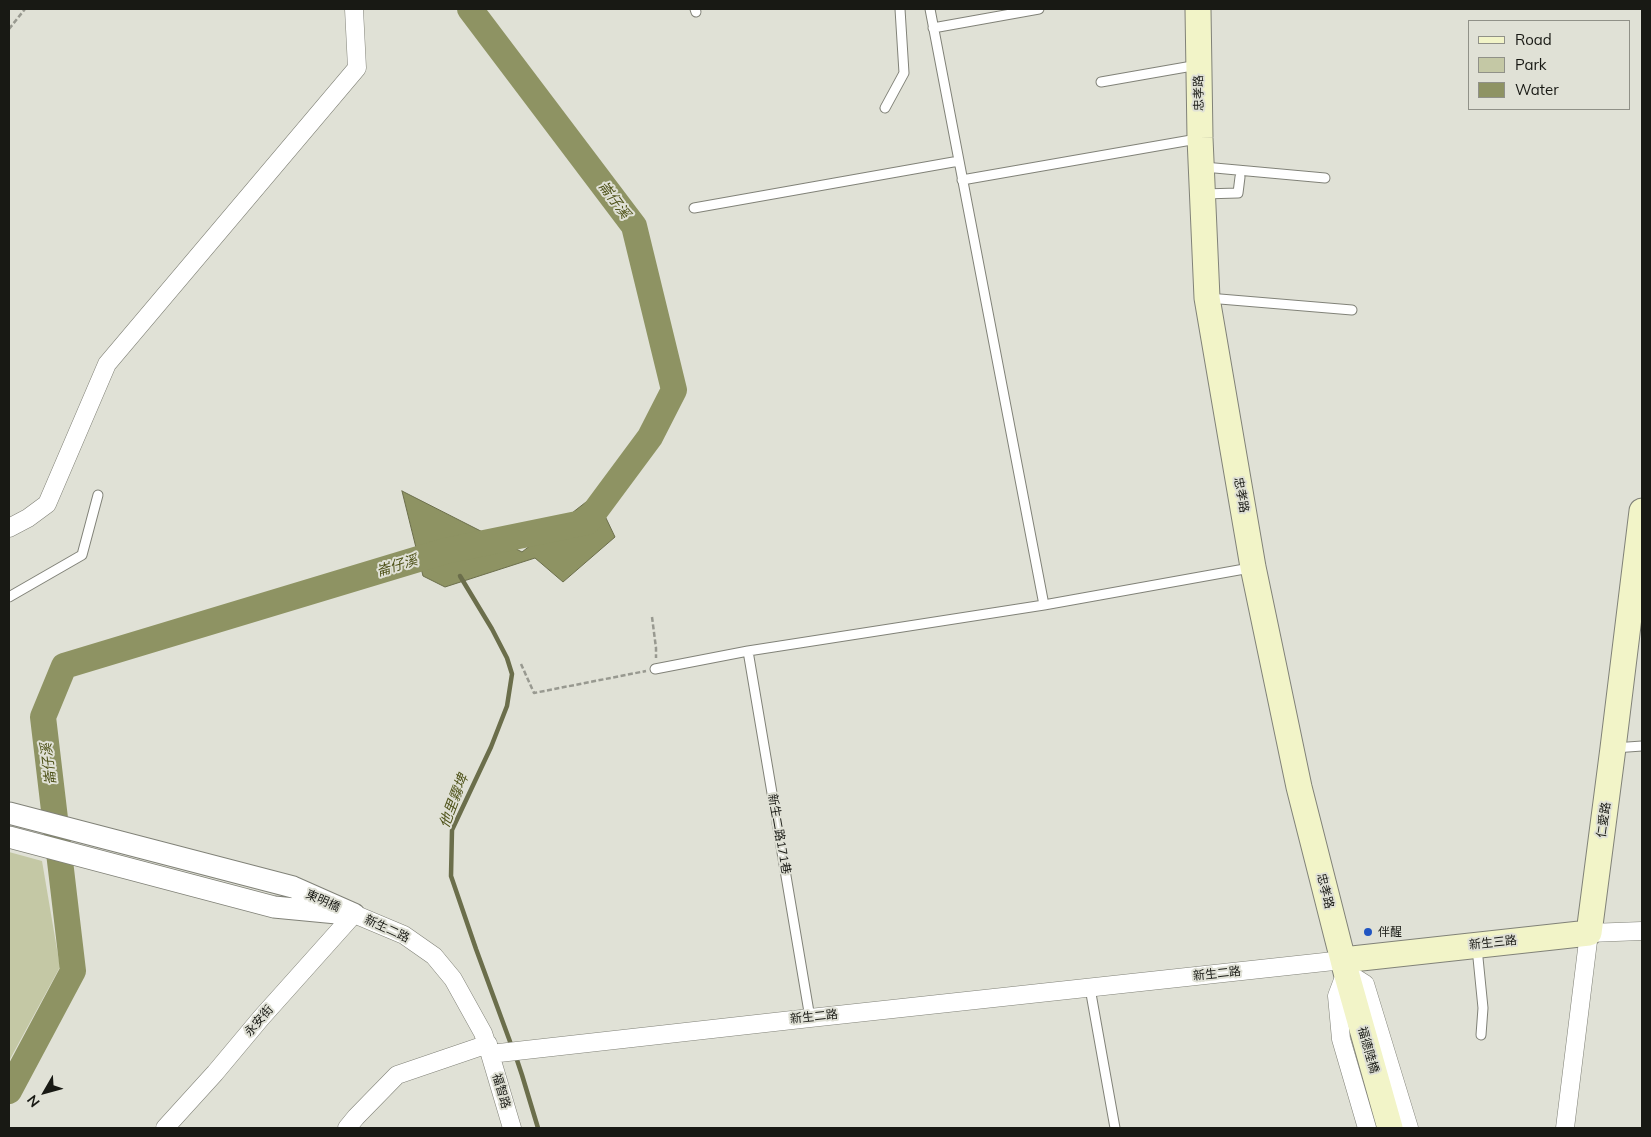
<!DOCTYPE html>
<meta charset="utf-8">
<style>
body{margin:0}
#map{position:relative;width:1651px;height:1137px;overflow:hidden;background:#e0e1d6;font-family:Mulish,sans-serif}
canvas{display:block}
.frame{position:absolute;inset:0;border:10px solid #181914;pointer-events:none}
.legend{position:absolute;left:1468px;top:20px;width:162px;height:90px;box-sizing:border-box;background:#e0e1d6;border:1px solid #909188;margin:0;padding:6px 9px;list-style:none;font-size:15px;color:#181914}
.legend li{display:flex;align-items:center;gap:10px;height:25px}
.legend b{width:25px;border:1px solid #909188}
.north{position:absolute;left:20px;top:1067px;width:50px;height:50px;-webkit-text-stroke:4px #e0e1d6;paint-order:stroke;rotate:232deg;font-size:14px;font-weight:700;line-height:20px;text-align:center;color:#181914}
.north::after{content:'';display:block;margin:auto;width:18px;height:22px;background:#181914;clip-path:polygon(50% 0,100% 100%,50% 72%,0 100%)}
</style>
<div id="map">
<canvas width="1651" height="1137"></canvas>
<div class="frame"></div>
<ul class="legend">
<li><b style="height:6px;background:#f2f4c8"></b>Road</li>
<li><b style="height:14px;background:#c4c8a5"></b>Park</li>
<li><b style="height:14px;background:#8e9363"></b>Water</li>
</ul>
<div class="north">N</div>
</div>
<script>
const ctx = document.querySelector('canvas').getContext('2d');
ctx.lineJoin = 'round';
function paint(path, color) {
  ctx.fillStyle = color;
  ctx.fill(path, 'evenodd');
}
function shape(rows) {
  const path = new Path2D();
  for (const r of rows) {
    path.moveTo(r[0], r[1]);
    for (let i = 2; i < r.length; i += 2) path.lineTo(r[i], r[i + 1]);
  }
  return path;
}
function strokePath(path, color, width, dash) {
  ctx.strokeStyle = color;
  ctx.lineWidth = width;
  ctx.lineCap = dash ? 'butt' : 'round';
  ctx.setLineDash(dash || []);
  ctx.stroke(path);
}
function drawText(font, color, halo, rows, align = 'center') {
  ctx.font = font + ' Mulish,"Noto Sans TC",sans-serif';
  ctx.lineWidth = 4;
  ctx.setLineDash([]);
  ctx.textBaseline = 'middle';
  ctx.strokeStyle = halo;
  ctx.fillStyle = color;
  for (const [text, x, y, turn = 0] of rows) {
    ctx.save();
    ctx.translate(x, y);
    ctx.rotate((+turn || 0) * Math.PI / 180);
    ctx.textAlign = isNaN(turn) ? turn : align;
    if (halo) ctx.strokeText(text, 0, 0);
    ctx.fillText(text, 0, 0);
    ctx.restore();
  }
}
paint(shape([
 [9,852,42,861,60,967,9,1061]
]), '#c4c8a5');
const water = shape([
 [402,491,522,552,595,495,615,537,563,582,535,558,445,587,423,576,402,491]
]);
paint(water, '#8e9363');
strokePath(water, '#6b6e4b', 1);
strokePath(shape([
 [460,576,492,629,507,658,512,674,507,706,491,747,452,830,451,876,476,949,512,1047],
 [515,1054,522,1075,538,1128]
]), '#6b6e4b', 4.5);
strokePath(shape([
 [9,1091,73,971,43,717,64,666,445,551,587,522,650,437,674,390,634,226,470,9]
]), '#8e9363', 26);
const service = shape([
 [695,9,696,12],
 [930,9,1044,605],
 [933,28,1039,9],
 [1101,82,1198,65],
 [885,108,904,73,900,9],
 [1204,167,1325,178],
 [962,180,1197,139],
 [1203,194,1238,193,1240,177],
 [694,208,959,161],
 [1208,298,1352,310],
 [9,597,82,555,98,495],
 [748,651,810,1018],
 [655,669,748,651,1044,605,1250,568],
 [1614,748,1642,746],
 [1477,948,1483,1008,1481,1035],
 [1090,988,1115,1128]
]);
const minor = shape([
 [9,528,28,518,47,504,107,364,357,68,354,9],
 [490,1054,512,1128],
 [165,1128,215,1073,261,1018,354,914,404,935,434,956,453,979,483,1033,490,1054,810,1018,1343,960],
 [347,1128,356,1117,397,1075,488,1044],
 [1367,1128,1341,1039,1337,996,1346,972,1365,984,1409,1128],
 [1565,1128,1589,933,1642,931]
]);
const tertiary = shape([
 [9,813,293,887,354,914],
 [9,837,274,907,337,913]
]);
const secondary = shape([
 [1198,9,1200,138,1207,298,1253,567,1299,787,1346,972,1390,1128],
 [1343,960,1589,933,1613,748,1642,511]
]);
strokePath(service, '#818278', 11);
strokePath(minor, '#818278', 19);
strokePath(tertiary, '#818278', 23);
strokePath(secondary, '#818278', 27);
strokePath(shape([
 [9,29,25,9],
 [652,617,656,648,656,658],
 [521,664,534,693,646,671]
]), '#989990', 2.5, [5, 2.5]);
strokePath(service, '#fff', 9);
strokePath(minor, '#fff', 18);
strokePath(tertiary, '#fff', 21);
strokePath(secondary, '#f2f4c8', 25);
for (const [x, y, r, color] of [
 [1368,932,5,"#2155c2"]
]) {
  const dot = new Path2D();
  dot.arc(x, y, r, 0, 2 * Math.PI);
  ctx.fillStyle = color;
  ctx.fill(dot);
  strokePath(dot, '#e0e1d6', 2);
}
drawText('12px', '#181914', '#e0e1d6', [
 ["忠孝路",1199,93,-91],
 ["忠孝路",1241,495,80],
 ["仁愛路",1604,820,-82],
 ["新生二路171巷",779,834,80],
 ["忠孝路",1325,891,76],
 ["東明橋",323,901,24],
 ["新生二路",387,929,25],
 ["新生三路",1493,943,-6],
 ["新生二路",1217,974,-6],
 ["新生二路",814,1017,-6],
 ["永安街",259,1021,-49],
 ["福德陸橋",1368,1050,74],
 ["福智路",501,1091,74]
]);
drawText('12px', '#181914', '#e0e1d6', [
 ["伴醒",1378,932]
], 'left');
drawText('italic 14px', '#4e5219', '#e0e1d6', [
 ["崙仔溪",614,200,53],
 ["崙仔溪",397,566,-17],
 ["崙仔溪",49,764,-97],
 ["他里霧埤",454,801,-69]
]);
</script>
